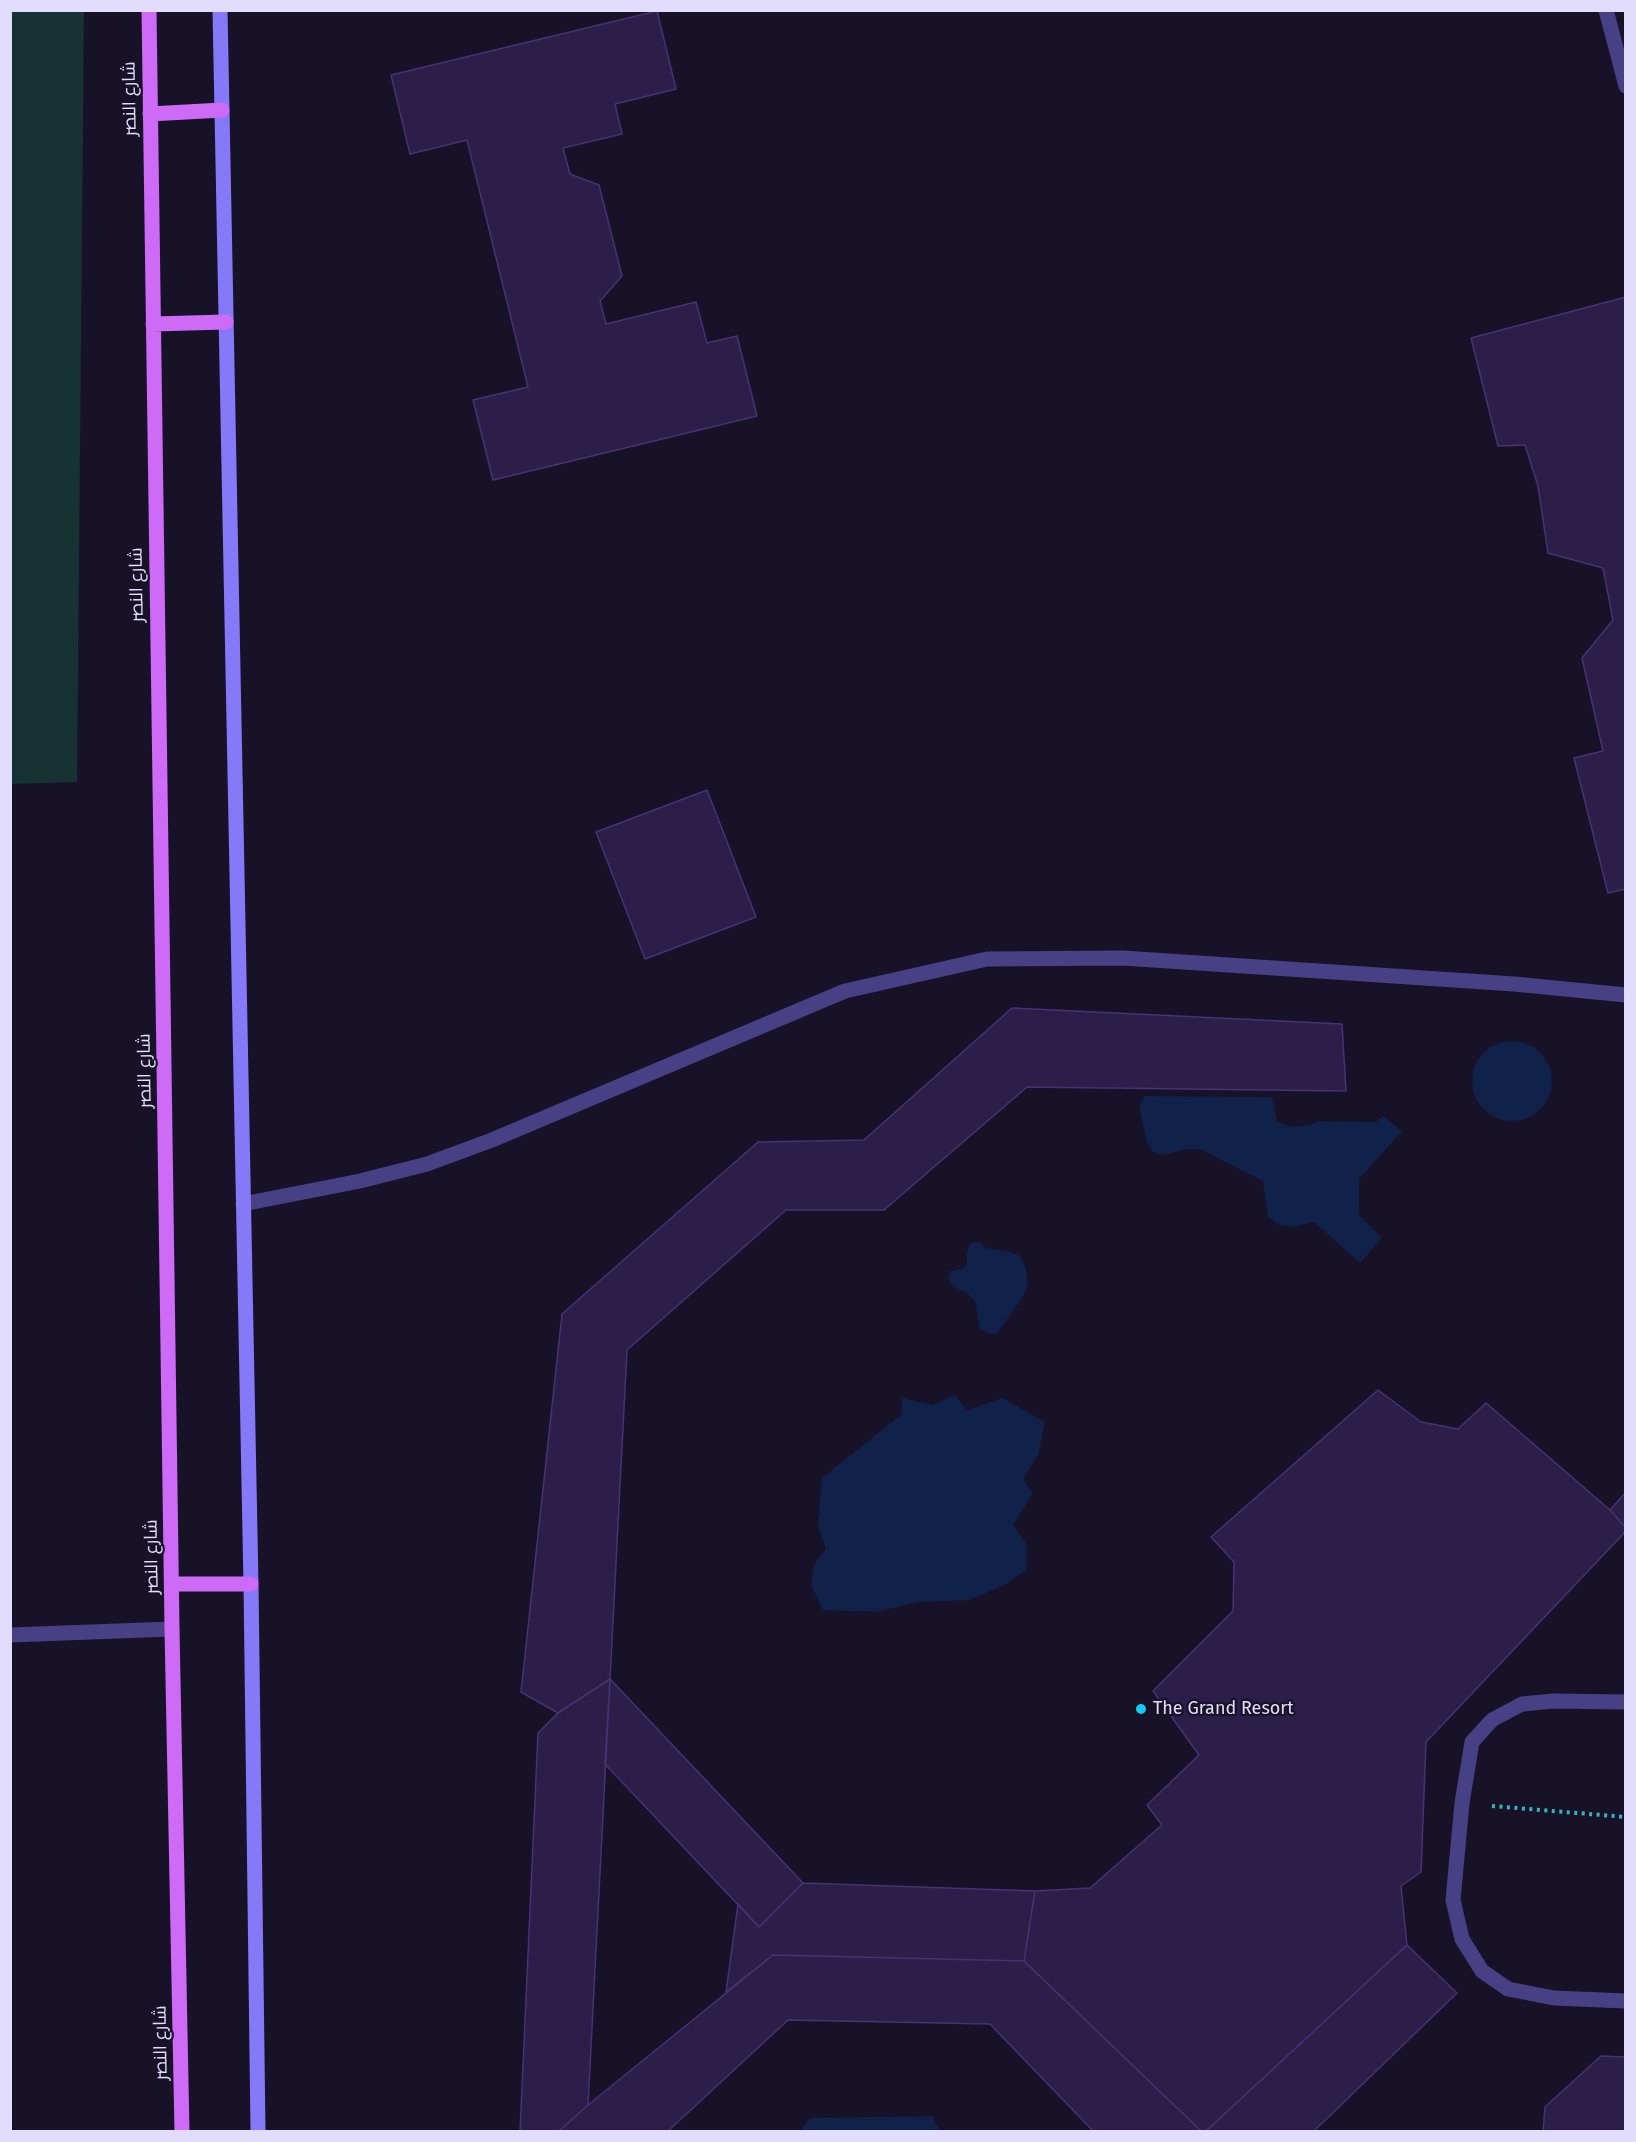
<!DOCTYPE html>
<meta charset="utf-8">
<style>
body{margin:0}
#map{position:relative;width:1636px;height:2142px;overflow:hidden;background:#181229;font-family:"Fira Sans",sans-serif}
canvas{display:block}
.frame{position:absolute;inset:0;border:12px solid #e3ddfd;pointer-events:none}
</style>
<div id="map">
<canvas width="1636" height="2142"></canvas>
<div class="frame"></div>
</div>
<script>
const ctx = document.querySelector('canvas').getContext('2d');
ctx.lineJoin = 'round';
function paint(path, color) {
  ctx.fillStyle = color;
  ctx.fill(path, 'evenodd');
}
function shape(rows) {
  const path = new Path2D();
  for (const r of rows) {
    if (r.length === 3) {
      path.moveTo(r[0] + r[2], r[1]);
      path.arc(r[0], r[1], r[2], 0, 2 * Math.PI);
      continue;
    }
    path.moveTo(r[0], r[1]);
    for (let i = 2; i < r.length; i += 2) path.lineTo(r[i], r[i + 1]);
  }
  return path;
}
function strokePath(path, color, width, dash) {
  ctx.strokeStyle = color;
  ctx.lineWidth = width;
  ctx.lineCap = dash ? 'butt' : 'round';
  ctx.setLineDash(dash || []);
  ctx.stroke(path);
}
function drawText(font, color, halo, rows, align = 'center') {
  ctx.font = font + ' "Fira Sans",Cairo,sans-serif';
  ctx.lineWidth = 4.5;
  ctx.setLineDash([]);
  ctx.textBaseline = 'middle';
  ctx.strokeStyle = halo;
  ctx.fillStyle = color;
  for (const [text, x, y, turn = 0] of rows) {
    ctx.save();
    ctx.translate(x, y);
    ctx.rotate((+turn || 0) * Math.PI / 180);
    ctx.textAlign = isNaN(turn) ? turn : align;
    if (halo) ctx.strokeText(text, 0, 0);
    ctx.fillText(text, 0, 0);
    ctx.restore();
  }
}
paint(shape([
 [10,11,84,11,77,782,11,784]
]), '#163233');
paint(shape([
 [1512,1081,40],
 [1144,1096,1272,1097,1277,1122,1292,1127,1310,1125,1318,1121,1376,1122,1383,1116,1402,1131,1359,1179,1359,1215,1382,1238,1360,1263,1314,1222,1292,1227,1279,1225,1268,1217,1263,1181,1200,1149,1187,1149,1163,1155,1152,1151,1147,1142,1139,1107],
 [980,1242,986,1248,1011,1252,1020,1256,1026,1269,1028,1283,1023,1297,997,1333,989,1334,980,1329,975,1301,966,1292,953,1287,948,1278,951,1271,961,1269,967,1265,967,1253,970,1243],
 [955,1395,967,1410,1003,1398,1045,1422,1038,1455,1023,1479,1033,1493,1013,1525,1027,1545,1026,1570,1005,1585,969,1600,917,1602,877,1612,823,1610,811,1585,814,1564,826,1549,818,1527,822,1478,902,1414,902,1398,933,1405],
 [932,2116,940,2131,800,2131,810,2118]
]), '#10214a');
const building = shape([
 [657,11,676,89,615,104,622,134,563,148,570,174,599,185,622,276,600,301,606,324,696,302,707,343,737,336,757,416,493,480,473,400,528,387,467,140,410,154,391,75,657,11],
 [1626,297,1626,889,1608,893,1574,758,1603,751,1582,658,1613,620,1603,568,1548,553,1538,486,1525,445,1498,446,1471,338,1626,297],
 [707,790,756,917,645,959,596,832,707,790],
 [1012,1008,1342,1024,1346,1091,1027,1087,884,1210,786,1210,627,1350,610,1679,558,1713,521,1692,562,1314,758,1142,864,1140,1012,1008],
 [1378,1390,1421,1422,1458,1429,1486,1403,1610,1510,1626,1528,1626,1531,1426,1742,1421,1872,1401,1886,1407,1945,1205,2132,1202,2132,1024,1961,1035,1891,1090,1888,1162,1825,1147,1805,1199,1755,1153,1691,1233,1611,1234,1562,1211,1537,1378,1390],
 [1626,1492,1626,1528,1610,1510,1626,1492],
 [610,1679,803,1883,759,1927,605,1764,610,1679],
 [610,1679,588,2105,558,2132,520,2132,538,1733,558,1713,610,1679],
 [803,1883,1035,1891,1024,1961,773,1955,726,1992,738,1904,759,1927,803,1883],
 [1407,1945,1457,1993,1313,2132,1205,2132,1407,1945],
 [773,1955,1024,1961,1202,2132,1094,2132,990,2024,788,2020,667,2132,558,2132,588,2105,773,1955],
 [1601,2056,1626,2057,1626,2132,1543,2132,1545,2107,1601,2056]
]);
paint(building, '#2b1f49');
strokePath(building, '#453374', 1.5);
strokePath(shape([
 [1492,1806,1626,1817]
]), '#38b4b6', 4, [3, 4.5]);
strokePath(shape([
 [1606,10,1626,86],
 [243,1204,360,1181,427,1164,492,1140,845,991,987,959,1123,958,1514,984,1626,995],
 [1626,1702,1553,1701,1522,1704,1492,1720,1472,1742,1462,1803,1453,1900,1462,1939,1482,1971,1508,1989,1554,1998,1626,2001]
]), '#484085', 15);
strokePath(shape([
 [10,1635,172,1629]
]), '#484085', 15);
strokePath(shape([
 [220,10,251,1584,258,2132]
]), '#8679f7', 15);
strokePath(shape([
 [149,10,172,1629,182,2132],
 [150,114,222,110],
 [153,324,226,322],
 [172,1584,251,1584]
]), '#cd6af6', 15);
for (const [x, y, r, color] of [
 [1141,1709,6,"#14cbf2"]
]) {
  const dot = new Path2D();
  dot.arc(x, y, r, 0, 2 * Math.PI);
  ctx.fillStyle = color;
  ctx.fill(dot);
  strokePath(dot, '#181229', 2);
}
drawText('18px', '#e3ddfd', '#181229', [
 ["شارع النصر",130,99,-91],
 ["شارع النصر",137,585,-91],
 ["شارع النصر",145,1071,-91],
 ["شارع النصر",152,1557,-91],
 ["شارع النصر",161,2043,-91]
]);
drawText('18px', '#e3ddfd', '#181229', [
 ["The Grand Resort",1153,1709]
], 'left');
</script>
